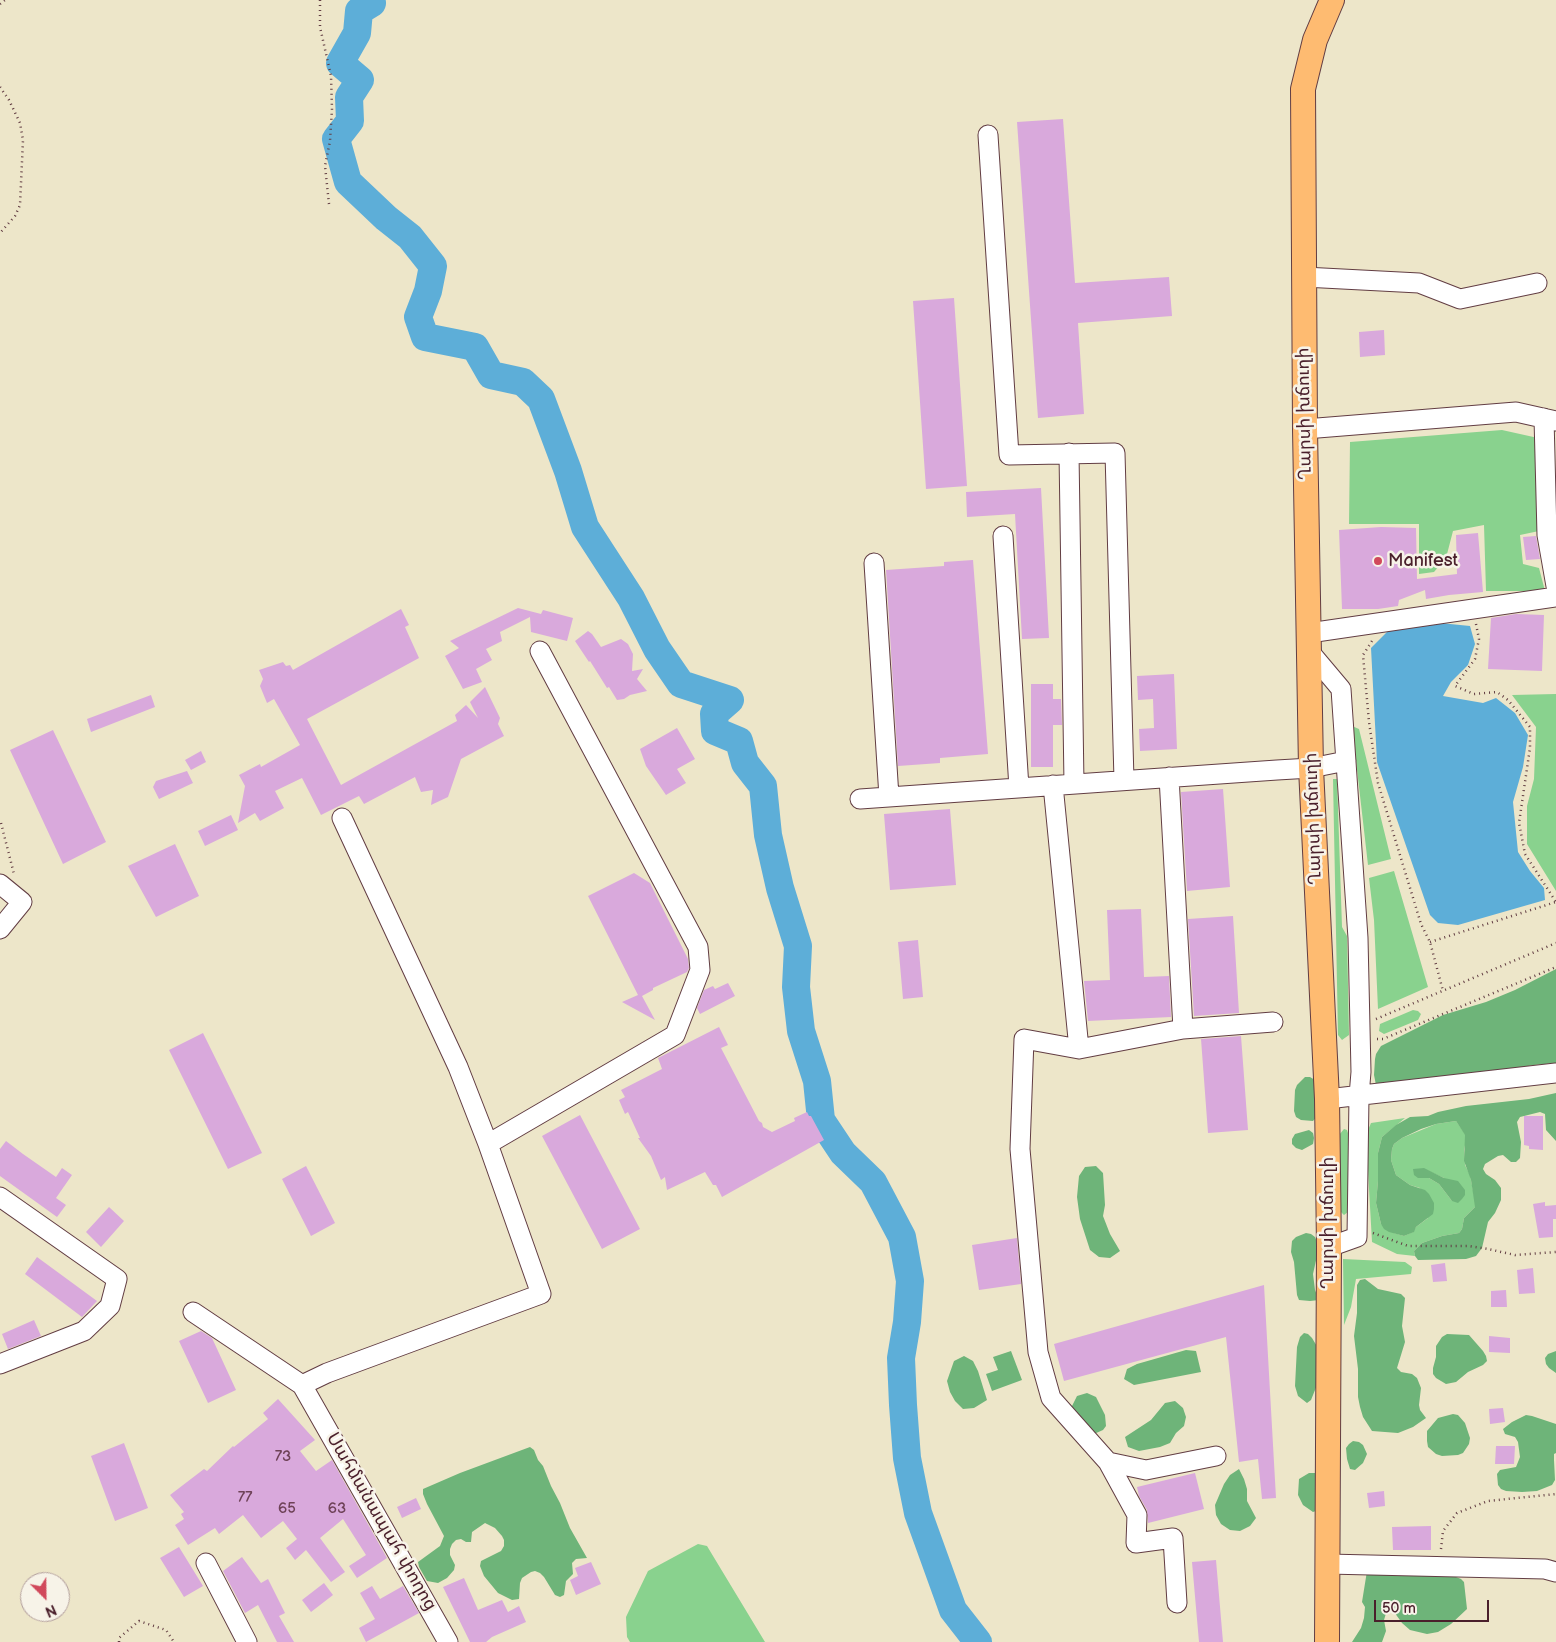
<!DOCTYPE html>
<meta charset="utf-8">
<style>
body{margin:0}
#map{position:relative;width:1556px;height:1642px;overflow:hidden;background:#ede6c9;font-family:"Balsamiq Sans",sans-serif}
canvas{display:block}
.north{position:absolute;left:20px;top:1572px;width:50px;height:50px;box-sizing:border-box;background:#f7f3e8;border:1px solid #b29e9c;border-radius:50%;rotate:157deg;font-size:14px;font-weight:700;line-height:20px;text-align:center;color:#4a1f2b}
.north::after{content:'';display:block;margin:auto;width:18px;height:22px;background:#d1495b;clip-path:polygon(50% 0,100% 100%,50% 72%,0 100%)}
.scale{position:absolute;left:1374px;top:1600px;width:115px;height:22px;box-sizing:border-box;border:2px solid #4a1f2b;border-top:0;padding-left:6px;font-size:15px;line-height:18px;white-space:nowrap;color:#4a1f2b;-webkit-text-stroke:4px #f7f3e8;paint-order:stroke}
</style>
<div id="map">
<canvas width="1556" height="1642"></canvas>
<div class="north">N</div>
<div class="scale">50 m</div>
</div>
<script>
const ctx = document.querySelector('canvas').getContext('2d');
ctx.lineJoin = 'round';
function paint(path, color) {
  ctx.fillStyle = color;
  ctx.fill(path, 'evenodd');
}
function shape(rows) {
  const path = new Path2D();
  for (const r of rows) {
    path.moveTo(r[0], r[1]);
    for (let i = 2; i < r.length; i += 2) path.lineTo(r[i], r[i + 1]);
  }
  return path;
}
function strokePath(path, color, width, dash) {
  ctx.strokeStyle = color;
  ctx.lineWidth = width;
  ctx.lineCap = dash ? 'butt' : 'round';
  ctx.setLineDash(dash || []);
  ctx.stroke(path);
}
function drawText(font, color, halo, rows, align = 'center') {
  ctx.font = font + ' "Balsamiq Sans","Noto Sans Armenian",sans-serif';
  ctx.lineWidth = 5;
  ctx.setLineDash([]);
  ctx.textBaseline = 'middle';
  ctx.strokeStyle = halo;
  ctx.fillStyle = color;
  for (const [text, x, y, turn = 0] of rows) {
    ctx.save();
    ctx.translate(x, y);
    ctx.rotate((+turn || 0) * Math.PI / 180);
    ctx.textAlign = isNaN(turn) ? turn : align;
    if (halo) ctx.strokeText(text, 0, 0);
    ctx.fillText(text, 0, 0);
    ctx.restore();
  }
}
paint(shape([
 [1502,430,1538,438,1539,531,1520,535,1523,564,1539,568,1545,591,1486,591,1484,525,1453,531,1446,558,1434,572,1419,574,1419,524,1349,524,1350,442],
 [1556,694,1556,891,1527,844,1527,806,1534,779,1536,727,1512,695],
 [1352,726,1359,729,1391,859,1368,865],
 [1333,779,1337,779,1342,927,1347,936,1349,1035,1342,1040,1338,1035],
 [1394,871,1428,987,1378,1009,1374,920,1369,878],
 [1413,1010,1418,1011,1421,1014,1418,1020,1384,1034,1379,1031,1380,1024],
 [1405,1118,1382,1137,1378,1153,1378,1181,1376,1203,1381,1224,1394,1233,1404,1236,1413,1232,1416,1227,1428,1218,1420,1188,1410,1185,1396,1175,1391,1160,1392,1149,1394,1144,1402,1138,1436,1124,1456,1121,1465,1134,1466,1140,1464,1150,1465,1165,1470,1175,1475,1201,1475,1207,1464,1218,1462,1229,1459,1233,1442,1236,1422,1243,1414,1251,1415,1256,1397,1254,1372,1242,1366,1135,1371,1123],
 [1424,1169,1444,1178,1452,1201,1439,1184,1429,1178,1418,1178],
 [1344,1129,1347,1130,1348,1133,1348,1212,1344,1215,1341,1212,1339,1135],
 [1343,1259,1405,1262,1412,1267,1411,1274,1356,1279,1351,1307,1344,1325],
 [698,1544,707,1546,765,1642,630,1642,627,1637,626,1617,648,1571]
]), '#89d28e');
paint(shape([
 [1556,969,1556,1063,1534,1065,1517,1068,1376,1085,1374,1075,1375,1059,1376,1054,1381,1046,1443,1015,1486,1002,1515,990],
 [1305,1077,1310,1077,1315,1080,1323,1109,1313,1121,1301,1120,1296,1117,1294,1111,1295,1090,1297,1085],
 [1556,1093,1556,1141,1546,1130,1545,1114,1540,1112,1520,1117,1517,1122,1521,1142,1520,1158,1516,1162,1511,1162,1503,1155,1498,1156,1485,1164,1483,1169,1486,1174,1495,1180,1501,1188,1501,1200,1495,1213,1488,1222,1482,1248,1476,1256,1466,1259,1418,1260,1415,1256,1414,1251,1422,1243,1442,1236,1459,1233,1462,1229,1464,1218,1475,1207,1471,1180,1464,1161,1465,1135,1456,1121,1436,1124,1421,1129,1402,1138,1394,1144,1392,1149,1391,1160,1396,1175,1410,1185,1425,1190,1429,1194,1434,1203,1434,1209,1433,1214,1416,1227,1414,1232,1404,1236,1389,1232,1384,1229,1381,1224,1376,1203,1378,1181,1378,1153,1382,1137,1396,1125,1410,1117,1428,1116,1438,1112,1466,1106,1529,1099],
 [1309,1130,1313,1133,1314,1138,1313,1144,1302,1150,1296,1148,1292,1144,1292,1139,1295,1134],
 [1096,1166,1103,1173,1105,1205,1103,1216,1110,1234,1120,1251,1110,1258,1099,1257,1090,1250,1080,1219,1077,1197,1079,1176,1085,1167],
 [1424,1168,1444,1178,1458,1181,1465,1190,1465,1195,1462,1199,1458,1203,1452,1201,1439,1184,1429,1178,1418,1178,1414,1175,1413,1169],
 [1306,1233,1311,1234,1315,1237,1319,1247,1313,1274,1315,1290,1319,1300,1310,1301,1299,1300,1297,1295,1294,1262,1291,1252,1292,1241,1296,1237],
 [1365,1279,1378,1289,1401,1294,1405,1298,1402,1326,1405,1342,1397,1368,1401,1372,1412,1374,1417,1378,1421,1388,1419,1405,1420,1410,1426,1418,1413,1427,1398,1433,1372,1431,1363,1417,1360,1407,1358,1397,1358,1369,1354,1336,1357,1313,1357,1285,1360,1280],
 [1304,1333,1308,1334,1312,1338,1318,1348,1317,1385,1311,1400,1307,1403,1298,1396,1295,1386,1297,1347,1300,1337],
 [1447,1334,1469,1335,1483,1351,1486,1356,1487,1361,1483,1365,1468,1372,1456,1382,1446,1384,1436,1378,1433,1374,1433,1368,1436,1357,1436,1346,1442,1337],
 [1186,1350,1196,1351,1201,1372,1134,1385,1124,1379,1127,1369,1137,1364],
 [1011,1351,1022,1380,992,1391,986,1374,998,1370,993,1357],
 [1556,1351,1556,1373,1549,1368,1546,1364,1545,1358,1548,1354],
 [964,1356,973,1361,978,1371,987,1400,974,1408,963,1409,955,1401,950,1392,947,1381,954,1361],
 [1087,1393,1096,1397,1105,1415,1106,1426,1103,1430,1094,1434,1072,1417,1072,1406,1077,1396],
 [1175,1401,1183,1408,1186,1417,1184,1426,1176,1433,1170,1443,1160,1447,1139,1451,1128,1447,1125,1437,1151,1420,1165,1403],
 [1453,1414,1458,1415,1465,1423,1470,1438,1469,1444,1463,1453,1458,1455,1442,1456,1436,1454,1428,1447,1427,1441,1427,1431,1438,1418],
 [1526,1415,1532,1416,1556,1424,1556,1453,1554,1454,1554,1460,1555,1480,1552,1485,1537,1491,1522,1492,1506,1491,1501,1489,1498,1485,1497,1474,1500,1470,1516,1467,1520,1457,1518,1442,1515,1437,1505,1434,1503,1429,1512,1422],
 [1353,1441,1359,1442,1363,1445,1367,1454,1363,1463,1355,1470,1350,1469,1347,1459,1346,1448,1349,1444],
 [530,1447,534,1450,538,1460,543,1466,551,1486,560,1503,570,1528,587,1558,576,1559,572,1563,573,1574,566,1581,564,1595,560,1597,555,1595,544,1577,540,1573,535,1571,531,1572,522,1578,520,1583,519,1599,512,1600,498,1593,484,1576,480,1566,481,1561,501,1551,504,1546,504,1540,502,1536,495,1528,485,1523,472,1532,471,1542,466,1542,461,1539,456,1540,452,1544,450,1549,450,1555,455,1565,454,1570,447,1578,438,1583,427,1581,419,1567,418,1562,440,1546,444,1536,427,1504,423,1494,423,1489,460,1473],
 [1239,1469,1244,1479,1247,1489,1247,1501,1256,1518,1250,1526,1240,1531,1230,1530,1221,1524,1216,1515,1215,1505,1224,1484,1230,1475],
 [1309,1473,1315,1473,1322,1479,1319,1510,1313,1512,1303,1505,1298,1495,1299,1479],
 [1367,1571,1450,1572,1456,1577,1461,1579,1464,1582,1467,1609,1451,1624,1438,1632,1427,1634,1410,1630,1402,1623,1392,1609,1387,1610,1384,1620,1386,1631,1382,1642,1352,1642,1361,1628,1364,1618,1365,1607,1362,1602]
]), '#6eb479');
paint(shape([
 [1420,621,1470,626,1475,644,1468,665,1451,682,1443,696,1483,703,1496,698,1515,713,1528,735,1523,767,1513,802,1518,852,1530,871,1544,888,1545,900,1458,925,1438,923,1430,915,1377,762,1371,648,1395,624]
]), '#5daed8');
strokePath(shape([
 [370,0,372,3,359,11,357,33,340,63,360,80,349,97,350,121,336,139,348,182,386,218,410,237,433,266,428,291,418,317,425,337,475,347,491,375,523,382,541,399,568,471,585,527,631,598,657,649,681,684,730,700,714,714,715,731,739,741,745,763,763,786,768,835,780,888,798,946,796,987,801,1031,817,1081,821,1120,843,1153,873,1182,902,1237,910,1281,907,1322,901,1358,903,1405,907,1458,918,1513,953,1610,978,1642]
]), '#5daed8', 28);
paint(shape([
 [1063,119,1075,283,1169,277,1172,316,1078,323,1084,414,1038,418,1017,122],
 [954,298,967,486,926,489,913,301],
 [1384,330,1385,355,1360,357,1359,332],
 [1041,488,1049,638,1022,639,1015,514,967,517,966,492],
 [1381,527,1416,528,1417,579,1457,574,1456,535,1478,533,1483,592,1449,595,1426,599,1425,590,1399,600,1398,606,1378,609,1342,609,1339,530],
 [1536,536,1540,559,1526,560,1523,537],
 [973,560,988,754,940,758,940,763,898,766,886,570,944,566,944,562],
 [518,608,541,614,543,610,573,618,567,641,531,632,530,617,500,632,502,641,486,649,492,660,476,669,482,682,463,689,445,656,459,648,450,641],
 [401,609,409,625,405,627,419,658,307,719,341,785,457,721,455,715,466,705,478,718,470,702,485,687,500,718,498,724,504,736,461,759,448,797,431,805,433,790,421,792,415,777,364,804,359,796,321,815,302,778,275,791,284,808,260,821,255,813,238,823,245,786,239,775,260,764,261,767,300,745,274,699,267,703,260,686,263,679,259,670,283,662,286,666,290,665,293,670],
 [1516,614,1544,615,1542,671,1488,669,1491,618],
 [588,631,592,634,601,647,621,639,628,644,633,654,632,671,643,669,637,679,647,691,630,695,624,699,617,700,609,687,607,688,590,661,589,662,575,641],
 [1174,674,1177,749,1140,751,1139,729,1154,728,1153,699,1138,700,1137,676],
 [1031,684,1053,684,1053,699,1061,699,1062,725,1053,725,1053,767,1031,767],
 [151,695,155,707,91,732,87,719],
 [677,728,695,759,677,769,686,783,666,795,646,766,640,749],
 [53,730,106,842,63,864,10,750],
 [201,751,206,762,191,770,185,760],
 [187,771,193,783,159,799,153,787,156,781],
 [1223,789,1230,887,1187,891,1181,792],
 [950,809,956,885,890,890,884,814],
 [231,815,238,830,205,846,198,831],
 [175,844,199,896,156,917,128,866],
 [634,873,650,883,688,959,689,968,687,972,653,988,653,990,642,996,655,1020,622,1002,638,995,588,896],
 [1141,909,1144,977,1169,976,1171,1017,1088,1021,1084,981,1110,980,1107,910],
 [1233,916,1239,1013,1194,1016,1188,919],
 [918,940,923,997,903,999,898,942],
 [728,983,735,996,700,1014,697,1008,704,990,713,986,715,989],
 [719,1027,728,1045,721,1048,759,1121,762,1123,763,1127,772,1132,795,1121,794,1118,807,1112,809,1116,811,1116,824,1140,722,1197,716,1185,713,1185,705,1172,667,1190,665,1177,661,1180,651,1156,638,1138,640,1138,628,1112,625,1114,619,1100,625,1097,621,1090,662,1069,658,1058],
 [203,1033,262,1153,228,1169,169,1050],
 [1241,1036,1248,1130,1208,1133,1201,1039],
 [580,1115,640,1229,602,1249,542,1136],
 [1524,1116,1543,1116,1543,1150,1529,1149,1529,1146,1524,1145],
 [6,1141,23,1154,56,1177,62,1168,72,1175,56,1198,66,1205,57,1217,0,1176,0,1149],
 [306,1166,335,1223,311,1236,282,1179],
 [1545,1202,1545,1206,1556,1205,1556,1219,1553,1219,1553,1237,1539,1238,1533,1204],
 [109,1207,124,1221,101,1247,86,1232],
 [1017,1238,1021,1284,979,1290,972,1245],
 [37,1257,97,1301,82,1317,25,1274],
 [1445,1263,1447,1281,1433,1282,1431,1265],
 [1533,1268,1535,1293,1519,1294,1517,1270],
 [1264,1285,1276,1498,1262,1499,1258,1459,1239,1462,1226,1337,1064,1381,1054,1344],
 [1506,1290,1507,1307,1491,1307,1491,1291],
 [34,1320,41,1336,8,1349,2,1334],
 [201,1331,212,1338,236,1390,208,1403,179,1341],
 [1489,1336,1510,1338,1510,1353,1489,1352],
 [278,1399,315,1440,300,1451,316,1471,332,1460,387,1558,357,1578,349,1566,366,1555,343,1519,320,1538,345,1572,331,1582,306,1550,295,1560,286,1548,297,1539,283,1521,261,1538,243,1515,219,1534,215,1528,188,1545,175,1525,184,1519,181,1514,184,1512,170,1495,204,1469,207,1471,233,1446,234,1447,268,1419,263,1413],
 [1503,1408,1505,1422,1490,1424,1489,1409],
 [124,1443,148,1508,115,1521,91,1456],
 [1496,1446,1515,1446,1514,1464,1495,1464],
 [1195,1473,1204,1509,1148,1523,1147,1510,1139,1496,1137,1487],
 [1384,1491,1385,1506,1369,1508,1367,1493],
 [416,1498,421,1509,402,1518,397,1507],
 [1431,1526,1431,1550,1393,1550,1392,1527],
 [179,1547,203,1586,184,1597,160,1558],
 [242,1557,261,1583,268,1579,285,1613,279,1616,294,1642,277,1642,258,1605,245,1613,223,1571],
 [1216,1560,1223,1642,1199,1642,1192,1562],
 [591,1562,601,1584,576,1595,570,1580,578,1576,575,1568],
 [464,1578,478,1610,502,1600,508,1612,519,1606,526,1622,492,1637,486,1642,470,1642,443,1587],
 [324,1583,333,1595,311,1612,302,1600],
 [372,1586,380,1599,403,1586,419,1613,366,1642,359,1628,375,1619,360,1593]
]), '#d9a9dc');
const minor = shape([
 [988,135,1009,455,1115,453,1124,780],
 [1304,277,1419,283,1460,299,1537,283],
 [1544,418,1547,535,1556,586],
 [1305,429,1516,412,1556,421],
 [1069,453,1074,784],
 [1003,536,1019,788],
 [874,563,889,797],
 [1309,633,1556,597],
 [1309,651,1341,689,1358,938,1361,1072,1359,1096,1357,1237,1329,1247],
 [1169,777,1183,1029],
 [1053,785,1079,1049],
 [860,799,1277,770,1311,768,1346,761],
 [0,884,22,902,0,929],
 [1327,1099,1556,1073],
 [488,1144,675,1035,700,970,698,947,540,651],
 [0,1197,117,1279,110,1306,84,1331,0,1364],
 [193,1312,302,1385,448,1642],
 [302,1385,327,1373,541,1294,488,1144,458,1067,342,818],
 [1216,1456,1146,1470,1108,1462,1051,1398,1038,1352,1020,1149,1024,1039,1079,1049,1183,1029,1273,1022],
 [1108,1462,1137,1515,1136,1543,1173,1538,1177,1603],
 [206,1563,247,1642],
 [1327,1564,1545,1569,1556,1572]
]);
const major = shape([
 [1327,1642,1329,1247,1327,1099,1311,768,1305,429,1303,89,1315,40,1332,0]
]);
strokePath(minor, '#623d43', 21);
strokePath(major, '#623d43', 26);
strokePath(shape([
 [320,0,320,27,331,76,332,109,330,141,325,166,329,204],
 [0,4,5,0],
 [0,87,9,100,20,123,23,140,20,205,15,216,0,233],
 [1476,624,1479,639,1475,659,1455,686,1474,694,1497,692,1508,700,1530,727,1530,748,1519,823,1525,854,1556,902],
 [1372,641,1363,655,1369,722,1378,783,1421,924,1430,942,1443,991],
 [1,823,14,874],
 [1430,942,1556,902],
 [1376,1019,1556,943],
 [1377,1039,1383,1039,1556,967],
 [1373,1233,1408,1246,1469,1246,1488,1249,1515,1255,1556,1252],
 [1441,1549,1443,1531,1457,1513,1488,1501,1556,1494],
 [119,1642,119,1638,139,1621,166,1630,174,1642]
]), '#623d43', 2.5, [1, 4]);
strokePath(minor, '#fff', 19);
strokePath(major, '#febb71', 24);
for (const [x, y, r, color] of [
 [1378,561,5,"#d1495b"]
]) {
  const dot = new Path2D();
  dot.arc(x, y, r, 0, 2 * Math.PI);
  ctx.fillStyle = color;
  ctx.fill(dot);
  strokePath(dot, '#f7f3e8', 2);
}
drawText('15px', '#6e4257', null, [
 ["73",283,1457],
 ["77",245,1498],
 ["65",287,1509],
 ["63",337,1509]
]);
drawText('18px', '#4a1f2b', '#f7f3e8', [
 ["Ղարսի խճուղի",1305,414,-91],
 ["Ղարսի խճուղի",1314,819,-92],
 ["Ղարսի խճուղի",1328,1223,-90],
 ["Սահմանապահ փողոց",381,1522,60]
]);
drawText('18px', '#4a1f2b', '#f7f3e8', [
 ["Manifest",1388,561]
], 'left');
</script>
